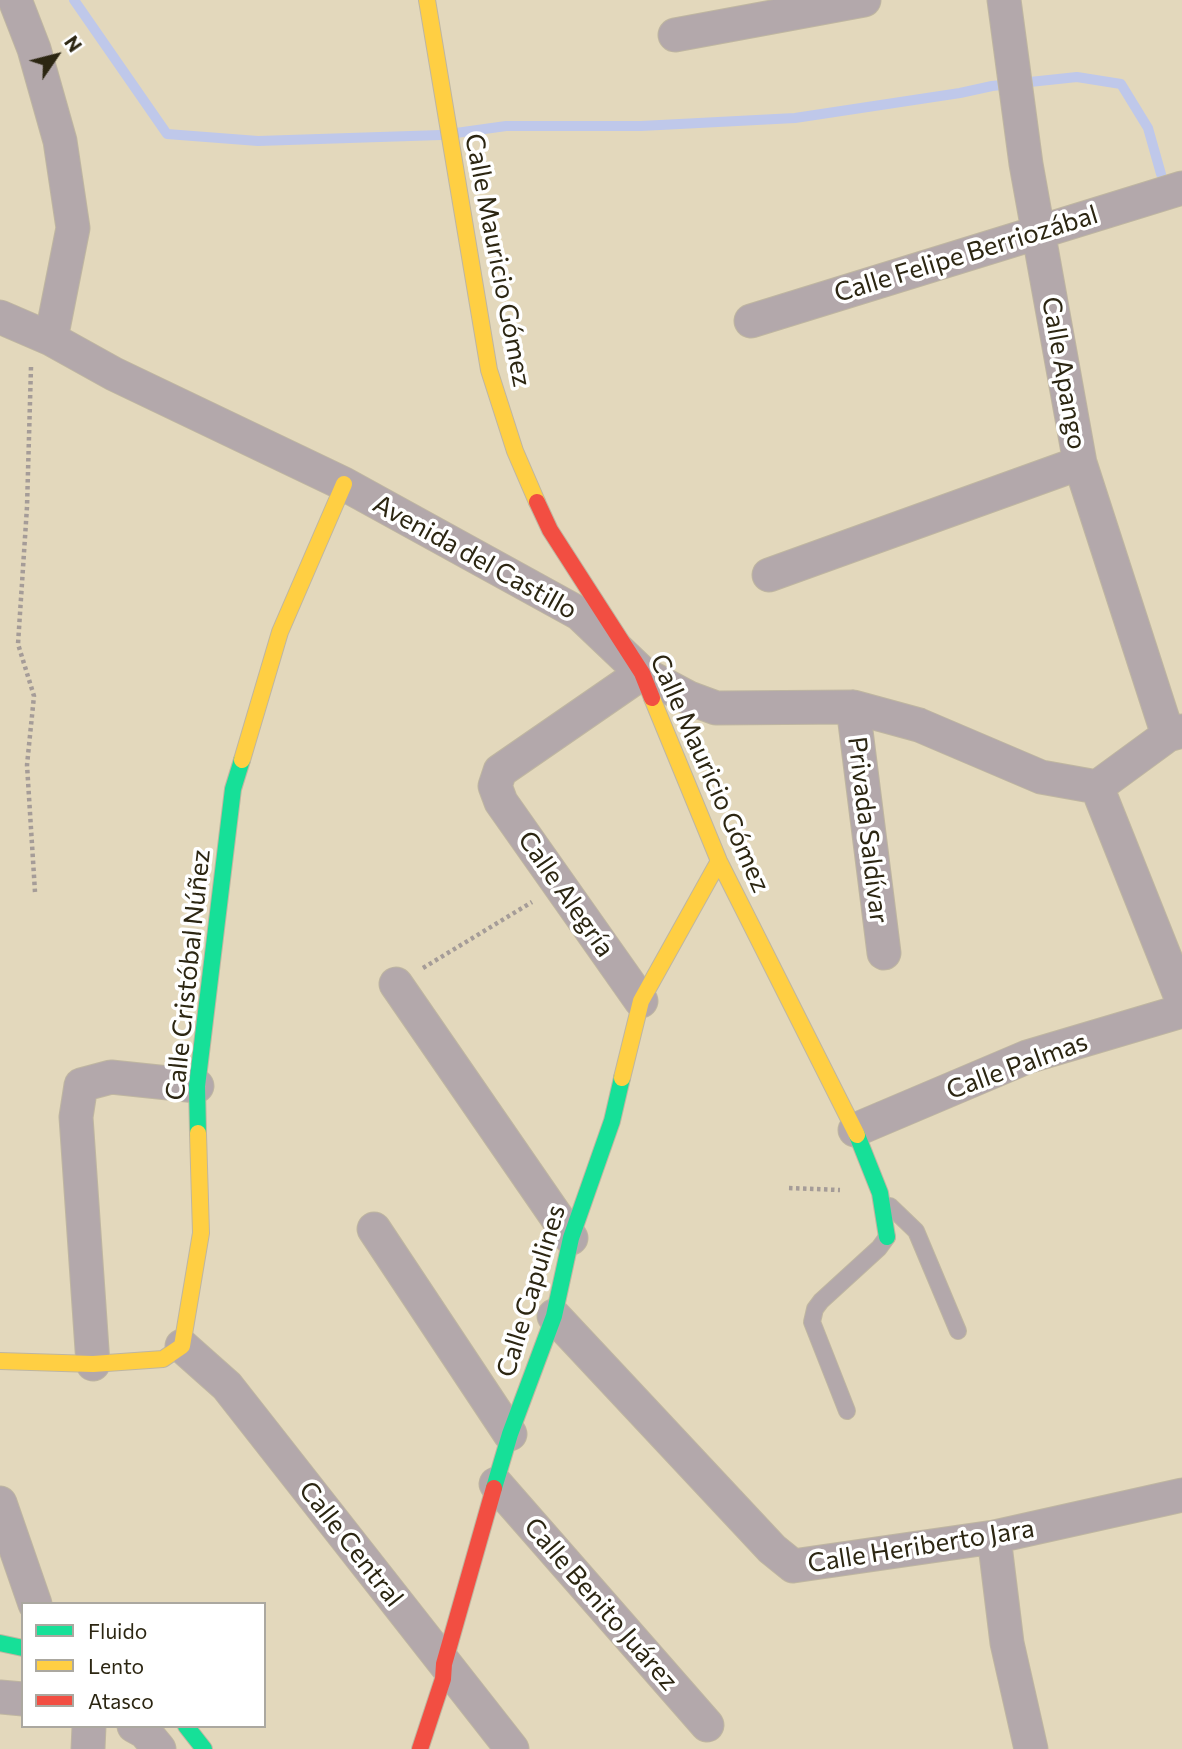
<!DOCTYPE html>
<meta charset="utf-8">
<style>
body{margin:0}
#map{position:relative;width:1182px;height:1749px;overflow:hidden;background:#e3d8bc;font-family:Commissioner,sans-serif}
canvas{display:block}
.legend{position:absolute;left:21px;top:1602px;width:245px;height:126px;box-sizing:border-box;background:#fff;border:2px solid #aba8a0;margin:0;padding:9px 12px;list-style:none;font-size:21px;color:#2c2612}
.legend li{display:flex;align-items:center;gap:14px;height:35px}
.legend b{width:35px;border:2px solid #aba8a0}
.north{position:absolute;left:21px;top:21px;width:70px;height:70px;-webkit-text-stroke:5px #fff;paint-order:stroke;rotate:55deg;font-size:19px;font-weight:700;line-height:28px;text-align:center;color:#2c2612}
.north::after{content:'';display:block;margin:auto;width:24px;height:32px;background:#2c2612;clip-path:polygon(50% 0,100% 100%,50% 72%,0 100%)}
</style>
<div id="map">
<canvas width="1182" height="1749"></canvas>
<ul class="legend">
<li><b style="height:9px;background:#16e098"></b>Fluido</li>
<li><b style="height:9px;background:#ffcf43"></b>Lento</li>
<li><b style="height:9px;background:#f24e42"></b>Atasco</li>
</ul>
<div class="north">N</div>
</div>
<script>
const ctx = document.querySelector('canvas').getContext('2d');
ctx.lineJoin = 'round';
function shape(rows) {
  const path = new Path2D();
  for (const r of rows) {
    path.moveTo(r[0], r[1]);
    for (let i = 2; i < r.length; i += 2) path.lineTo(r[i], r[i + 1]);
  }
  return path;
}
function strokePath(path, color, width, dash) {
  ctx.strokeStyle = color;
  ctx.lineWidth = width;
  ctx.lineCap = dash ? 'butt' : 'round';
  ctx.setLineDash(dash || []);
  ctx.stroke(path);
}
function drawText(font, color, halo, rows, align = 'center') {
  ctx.font = font + ' Commissioner,sans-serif';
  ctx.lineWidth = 7;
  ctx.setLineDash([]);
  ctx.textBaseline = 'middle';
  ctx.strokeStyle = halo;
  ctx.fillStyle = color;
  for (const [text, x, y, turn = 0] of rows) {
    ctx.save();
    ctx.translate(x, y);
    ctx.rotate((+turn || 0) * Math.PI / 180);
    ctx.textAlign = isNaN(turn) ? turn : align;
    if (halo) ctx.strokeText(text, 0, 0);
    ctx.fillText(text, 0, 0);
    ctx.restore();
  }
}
strokePath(shape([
 [74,0,167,134,258,141,441,135],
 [456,133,506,126,641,126,795,118,960,93,992,86,1077,77,1121,84,1148,128,1161,174]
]), '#bfc8ea', 10);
const lane = shape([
 [890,1206,916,1231,958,1331],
 [847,1411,812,1322,815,1309,821,1301,879,1248,887,1237]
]);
const street = shape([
 [15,0,34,49,60,141,73,228,51,339],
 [1004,0,1026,164,1080,463,1168,735],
 [675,35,864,0],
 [0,317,51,339,114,374,344,484,580,614,642,673,689,698,716,708,853,707,919,725,1041,777,1097,787,1168,735,1182,731],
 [751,321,1182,188],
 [769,575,1080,463],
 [853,707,884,953],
 [1097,787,1182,1000],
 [396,984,571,1238],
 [641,1001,501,802,495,786,500,771,642,673],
 [855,1130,1027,1057,1182,1011],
 [374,1229,510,1434],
 [554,1316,772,1549,793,1566,994,1537,1182,1495],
 [182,1346,227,1386,512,1749],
 [93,1364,76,1117,81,1085,111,1077,197,1086],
 [496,1484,707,1725],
 [0,1503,35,1604],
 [994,1537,1007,1643,1031,1749],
 [0,1697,23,1699],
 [134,1726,145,1732,159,1749],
 [88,1749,89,1726]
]);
const fast = shape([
 [198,1133,197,1086,233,789,242,760],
 [857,1135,880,1193,887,1237],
 [494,1488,510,1434,554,1316,571,1238,612,1121,622,1078],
 [0,1643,23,1648],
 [186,1726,204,1749]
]);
const slow = shape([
 [427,0,489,370,515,451,537,502],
 [652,698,719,861,857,1135],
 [242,760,280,632,344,484],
 [622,1078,641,1001,719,861],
 [0,1361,93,1364,163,1359,182,1346,201,1233,198,1133]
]);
const jam = shape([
 [537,502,550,530,642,673,652,698],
 [420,1749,443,1679,444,1664,494,1488]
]);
strokePath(lane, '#bfb6a1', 18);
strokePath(street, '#bfb6a1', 35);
strokePath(fast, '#bfb6a1', 18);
strokePath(slow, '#bfb6a1', 18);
strokePath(jam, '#bfb6a1', 18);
strokePath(shape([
 [31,367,27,507,18,644,34,696,27,765,35,892],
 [423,968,532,902],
 [789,1188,840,1190]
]), '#a59c98', 4.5, [3.5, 3.5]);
strokePath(lane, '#b3a8ab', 16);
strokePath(street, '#b3a8ab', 33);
strokePath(fast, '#16e098', 16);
strokePath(slow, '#ffcf43', 16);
strokePath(jam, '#f24e42', 16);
drawText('26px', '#2c2612', '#fff', [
 ["Calle Felipe Berriozábal",966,254,-17],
 ["Calle Mauricio Gómez",498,260,79],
 ["Calle Apango",1064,373,80],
 ["Avenida del Castillo",475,557,29],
 ["Calle Mauricio Gómez",710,773,66],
 ["Privada Saldívar",868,830,83],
 ["Calle Alegría",566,894,55],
 ["Calle Cristóbal Núñez",188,975,-84],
 ["Calle Palmas",1017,1066,-20],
 ["Calle Capulines",531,1291,-73],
 ["Calle Central",351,1544,52],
 ["Calle Heriberto Jara",921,1546,-9],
 ["Calle Benito Juárez",601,1604,49]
]);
</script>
